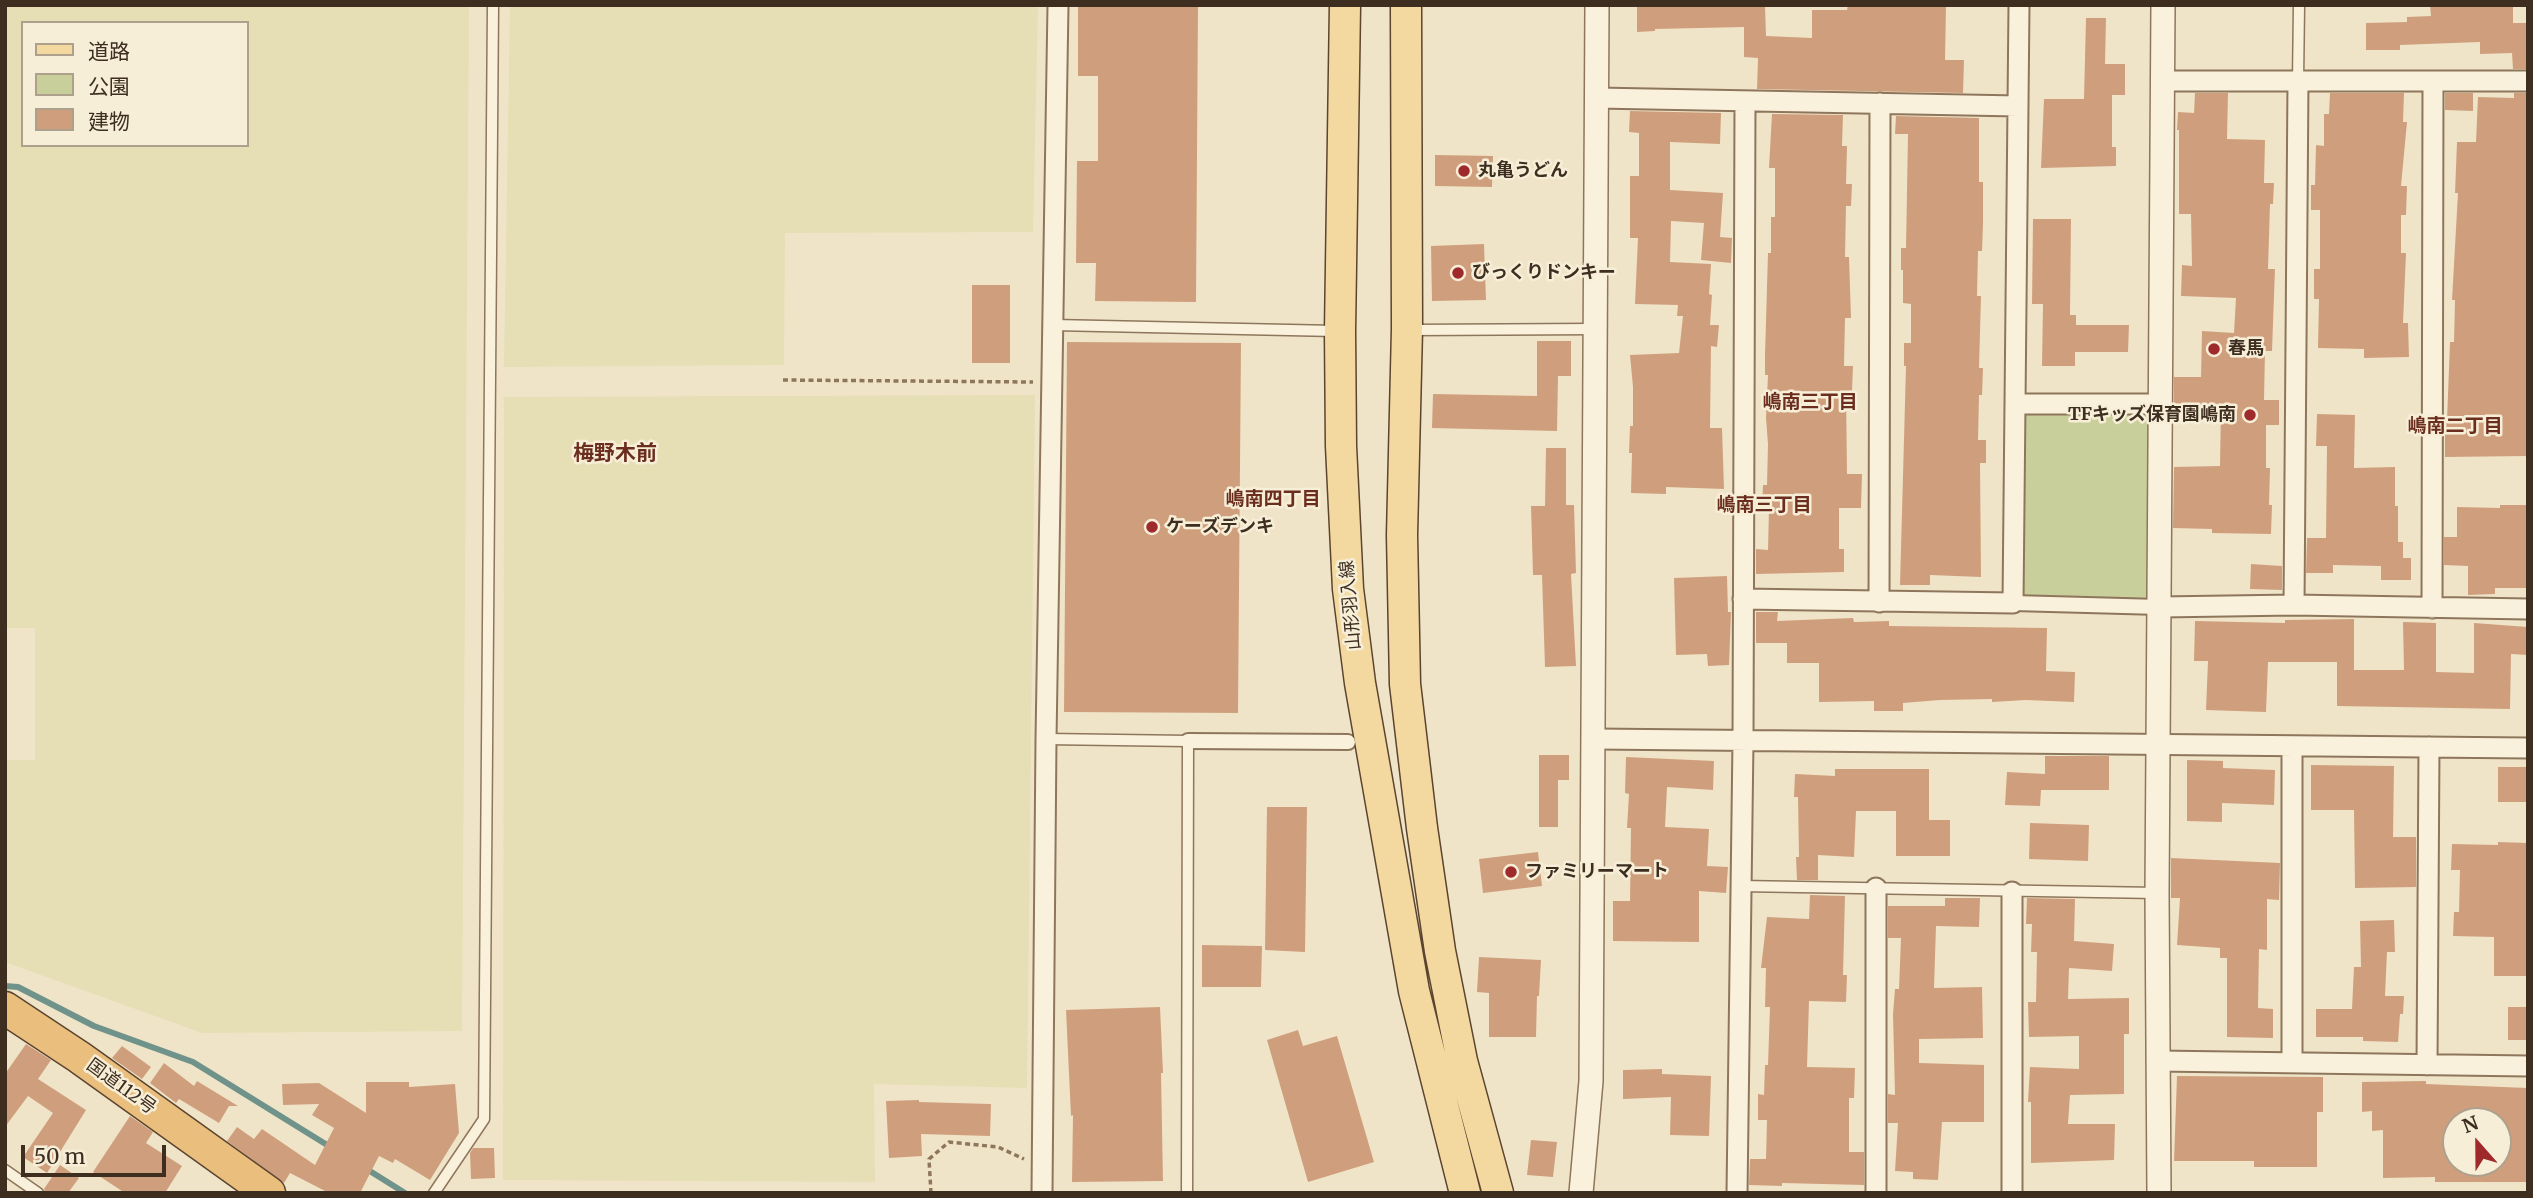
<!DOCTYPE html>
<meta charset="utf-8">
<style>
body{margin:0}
#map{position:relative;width:2533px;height:1198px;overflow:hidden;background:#f0e4c8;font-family:Merriweather,"Noto Sans JP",serif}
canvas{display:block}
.frame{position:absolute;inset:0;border:7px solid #3d2e20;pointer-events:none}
.legend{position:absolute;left:21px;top:21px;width:228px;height:126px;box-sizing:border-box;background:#f7eed8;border:2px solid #ada18e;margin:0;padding:9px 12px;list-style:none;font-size:21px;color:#3d2e20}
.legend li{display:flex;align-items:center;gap:14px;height:35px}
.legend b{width:35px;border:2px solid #ada18e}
.north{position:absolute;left:2442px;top:1107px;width:70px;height:70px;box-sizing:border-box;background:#f7eed8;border:2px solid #ada18e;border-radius:50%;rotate:339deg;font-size:19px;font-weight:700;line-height:28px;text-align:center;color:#3d2e20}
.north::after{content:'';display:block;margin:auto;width:24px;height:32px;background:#9e2a2b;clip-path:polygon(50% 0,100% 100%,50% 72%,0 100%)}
.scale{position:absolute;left:21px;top:1145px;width:145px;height:32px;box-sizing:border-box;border:4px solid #3d2e20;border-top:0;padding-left:9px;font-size:21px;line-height:24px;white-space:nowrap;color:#3d2e20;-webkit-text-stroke:5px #f7eed8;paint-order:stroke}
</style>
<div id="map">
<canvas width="2533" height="1198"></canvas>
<div class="frame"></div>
<ul class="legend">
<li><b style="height:9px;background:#f3d9a0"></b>道路</li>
<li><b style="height:19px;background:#c9cf9b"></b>公園</li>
<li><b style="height:19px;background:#cf9f7d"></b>建物</li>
</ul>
<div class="north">N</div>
<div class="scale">50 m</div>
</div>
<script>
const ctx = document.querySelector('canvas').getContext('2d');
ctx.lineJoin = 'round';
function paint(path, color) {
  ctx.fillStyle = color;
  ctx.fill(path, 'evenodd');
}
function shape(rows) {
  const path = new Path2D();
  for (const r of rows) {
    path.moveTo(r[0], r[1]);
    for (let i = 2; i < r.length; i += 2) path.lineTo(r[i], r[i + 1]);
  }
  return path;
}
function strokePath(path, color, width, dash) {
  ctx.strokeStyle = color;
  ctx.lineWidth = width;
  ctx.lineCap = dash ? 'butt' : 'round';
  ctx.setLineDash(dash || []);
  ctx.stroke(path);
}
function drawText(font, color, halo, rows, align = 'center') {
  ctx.font = font + ' Merriweather,"Noto Sans JP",serif';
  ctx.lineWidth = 5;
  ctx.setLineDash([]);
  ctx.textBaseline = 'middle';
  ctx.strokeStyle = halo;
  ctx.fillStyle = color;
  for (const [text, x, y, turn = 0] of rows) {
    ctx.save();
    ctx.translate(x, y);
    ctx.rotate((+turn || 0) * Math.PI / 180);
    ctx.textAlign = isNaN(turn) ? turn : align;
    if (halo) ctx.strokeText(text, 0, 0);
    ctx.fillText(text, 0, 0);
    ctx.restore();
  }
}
paint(shape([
 [5,5,469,5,462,1031,202,1033,5,962,5,760,35,760,35,628,5,628],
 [23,23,247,23,247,145,23,145],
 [510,5,1038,5,1033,232,785,233,784,365,504,367],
 [1035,395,1027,1088,874,1084,875,1182,503,1180,504,397]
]), '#e6deb5');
paint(shape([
 [2015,404,2161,404,2160,607,2013,603]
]), '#c9cf9b');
strokePath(shape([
 [5,986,18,987,94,1026,193,1062,332,1148],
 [365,1168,405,1193]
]), '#6f938a', 6);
paint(shape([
 [1078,5,1198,5,1196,302,1095,301,1096,263,1076,263,1077,161,1098,161,1098,76,1078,76],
 [1637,5,1765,5,1766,36,1812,38,1812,10,1847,10,1848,5,1946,5,1945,60,1964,60,1963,93,1757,89,1758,58,1744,57,1744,27,1655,29,1655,31,1637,32],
 [2430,5,2513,5,2513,23,2528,23,2528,69,2513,69,2512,53,2480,54,2480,42,2400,45,2400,50,2366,50,2366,23,2407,22,2407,17,2431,16],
 [2086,18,2106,18,2105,64,2125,64,2125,95,2112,95,2112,147,2116,147,2116,166,2041,168,2044,99,2084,99],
 [2195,93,2228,93,2227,139,2265,140,2264,183,2274,183,2273,204,2270,204,2268,269,2275,269,2272,351,2265,351,2264,400,2279,400,2279,425,2266,425,2266,468,2270,468,2269,505,2272,505,2271,534,2212,533,2212,529,2173,528,2174,467,2220,466,2221,405,2174,405,2174,377,2201,377,2202,331,2234,333,2236,298,2181,296,2182,265,2192,266,2191,214,2179,214,2179,130,2177,130,2178,112,2194,113],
 [2330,93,2404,93,2403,122,2407,122,2401,186,2407,186,2406,215,2401,215,2401,253,2406,253,2403,323,2408,323,2409,357,2364,358,2364,349,2318,348,2319,299,2314,299,2314,269,2320,269,2320,210,2311,210,2311,185,2315,185,2316,145,2324,146,2324,114,2329,114],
 [2445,93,2473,93,2473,111,2445,110],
 [2514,93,2528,93,2528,456,2445,457,2445,421,2447,421,2450,342,2454,342,2455,300,2452,300,2458,193,2455,193,2457,142,2476,142,2478,97,2514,98],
 [1630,111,1721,113,1720,144,1670,142,1670,190,1723,193,1720,237,1732,238,1731,263,1701,260,1704,223,1671,221,1670,262,1711,264,1709,294,1712,295,1710,325,1719,325,1717,347,1711,346,1710,428,1722,428,1724,489,1666,487,1666,494,1631,493,1632,453,1629,453,1630,426,1633,426,1633,387,1630,355,1679,353,1683,316,1677,316,1678,305,1635,304,1638,238,1630,238,1630,176,1639,176,1639,133,1629,132],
 [1772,114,1843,115,1842,146,1847,146,1846,184,1852,184,1851,206,1846,206,1845,257,1849,257,1851,318,1845,318,1844,366,1853,366,1852,391,1846,391,1847,474,1862,474,1861,508,1839,508,1839,549,1844,549,1844,572,1756,574,1756,549,1768,550,1769,508,1762,508,1763,485,1767,485,1768,444,1766,418,1768,375,1765,375,1765,355,1768,253,1771,253,1771,217,1775,217,1775,168,1769,168],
 [1896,116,1979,118,1979,182,1983,182,1983,224,1982,251,1978,251,1977,296,1981,296,1979,368,1983,368,1982,395,1979,395,1978,440,1986,440,1986,463,1980,463,1981,577,1930,575,1930,585,1900,585,1906,366,1904,366,1904,343,1911,343,1911,304,1903,303,1903,270,1901,270,1901,248,1906,248,1908,134,1895,134],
 [1435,155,1493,156,1492,187,1435,186],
 [2033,219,2071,219,2070,315,2076,315,2076,325,2129,325,2128,352,2075,352,2075,366,2042,366,2043,304,2032,304],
 [1484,244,1486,300,1432,301,1431,246],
 [972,285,1010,285,1010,363,972,363],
 [1537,341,1571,341,1571,376,1558,376,1557,431,1432,428,1433,394,1537,396],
 [1067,342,1241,343,1238,713,1064,712],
 [2317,414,2355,415,2354,468,2395,467,2395,506,2398,506,2398,542,2403,542,2403,558,2411,558,2411,580,2381,580,2381,566,2333,565,2333,573,2306,573,2307,538,2326,538,2327,446,2316,446],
 [1546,448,1566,448,1566,505,1574,505,1576,573,1571,574,1576,666,1545,667,1542,575,1533,575,1531,506,1545,506],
 [2500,505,2528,505,2528,588,2495,588,2495,594,2468,595,2468,566,2444,565,2444,537,2457,537,2457,507,2500,508],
 [2251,564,2282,566,2282,590,2250,589],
 [1727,576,1728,612,1731,612,1729,665,1708,666,1707,654,1676,655,1674,578],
 [1756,612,1778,612,1777,621,1853,618,1854,622,1889,621,1889,626,2047,628,2046,671,2075,672,2074,702,2026,700,1992,702,1992,699,1940,700,1903,703,1903,711,1874,711,1874,701,1819,702,1819,663,1787,663,1787,643,1756,643],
 [2354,619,2354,670,2404,670,2403,622,2436,623,2436,672,2474,673,2474,623,2528,627,2528,655,2511,654,2510,709,2337,706,2337,662,2268,662,2266,712,2206,710,2208,661,2194,661,2195,621,2285,623,2285,620],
 [1539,755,1569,755,1569,780,1558,780,1558,827,1539,827],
 [2045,756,2109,756,2109,790,2041,790,2040,806,2005,805,2007,772,2045,774],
 [1626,757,1714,761,1713,790,1667,787,1665,827,1709,829,1707,866,1728,867,1726,893,1699,891,1699,942,1613,941,1613,901,1630,901,1631,828,1627,828,1629,794,1625,793],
 [2187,760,2223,761,2223,768,2275,770,2274,805,2222,803,2222,822,2187,821],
 [2311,765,2394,766,2393,837,2416,837,2416,887,2355,888,2354,810,2311,810],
 [2498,767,2528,767,2528,802,2498,802],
 [1835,769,1929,769,1929,820,1950,820,1950,856,1896,856,1896,811,1856,811,1854,857,1818,855,1818,880,1797,880,1796,857,1799,857,1798,797,1794,797,1795,774,1835,776],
 [1267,807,1307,807,1305,952,1265,950],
 [2030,823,2089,825,2088,861,2029,859],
 [2498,842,2528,843,2528,976,2494,976,2494,937,2453,936,2454,912,2459,912,2460,870,2451,870,2452,844,2498,845],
 [1538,852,1542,886,1483,893,1479,859],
 [2171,858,2280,863,2279,900,2267,899,2267,950,2259,949,2258,1008,2273,1009,2273,1038,2227,1037,2227,958,2220,958,2220,948,2177,945,2180,898,2171,898],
 [1810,895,1845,896,1843,975,1847,975,1846,1002,1809,1001,1807,1067,1855,1068,1854,1098,1849,1098,1849,1152,1864,1152,1864,1185,1782,1183,1782,1186,1749,1185,1750,1159,1766,1159,1767,1120,1758,1120,1758,1094,1764,1095,1765,1065,1768,1065,1770,1007,1765,1007,1766,968,1761,968,1767,917,1809,919],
 [1945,898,1980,898,1979,927,1936,926,1934,988,1982,987,1983,1038,1919,1039,1919,1063,1984,1065,1984,1122,1942,1122,1938,1180,1913,1179,1913,1172,1895,1171,1898,1123,1888,1123,1888,1094,1895,1095,1893,1014,1895,989,1899,989,1901,938,1888,938,1888,906,1945,906],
 [2027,898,2075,899,2074,941,2114,944,2112,971,2069,968,2068,999,2129,998,2129,1034,2124,1034,2124,1094,2070,1095,2068,1124,2115,1124,2114,1160,2031,1163,2031,1102,2028,1102,2030,1067,2079,1069,2079,1036,2029,1037,2028,1002,2036,1002,2037,952,2031,952,2032,924,2026,924],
 [2394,920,2395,952,2387,952,2385,996,2404,996,2403,1014,2400,1014,2398,1042,2363,1041,2363,1037,2316,1037,2316,1009,2352,1009,2354,967,2361,967,2360,921],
 [1202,945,1262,946,1261,987,1202,987],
 [1479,957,1541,960,1539,996,1537,996,1536,1037,1489,1037,1489,993,1477,992],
 [1160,1007,1163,1073,1161,1073,1163,1181,1072,1182,1073,1115,1071,1116,1066,1010],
 [2508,1007,2528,1007,2528,1040,2508,1040],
 [1298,1030,1303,1046,1337,1036,1374,1162,1308,1182,1267,1040],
 [26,1044,51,1060,38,1079,86,1110,47,1173,23,1157,53,1113,28,1096,5,1127,5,1074],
 [122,1046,151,1067,142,1079,112,1058],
 [164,1063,194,1086,197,1081,238,1106,229,1106,219,1123,179,1099,176,1103,150,1083],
 [1662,1069,1662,1074,1711,1076,1709,1136,1670,1135,1671,1097,1623,1099,1623,1070],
 [2177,1076,2323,1077,2323,1112,2317,1112,2317,1167,2254,1167,2254,1161,2174,1161],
 [2426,1081,2426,1084,2528,1088,2528,1182,2435,1182,2435,1177,2383,1178,2383,1130,2372,1131,2372,1111,2362,1112,2362,1082],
 [2456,1121,2498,1121,2498,1163,2456,1163],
 [366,1082,409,1082,409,1087,455,1084,459,1133,430,1180,395,1159,393,1163,379,1156,360,1193,329,1193,290,1173,284,1183,227,1141,237,1127,254,1139,262,1129,315,1165,334,1128,312,1115,319,1104,283,1105,282,1084,319,1083,366,1113],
 [919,1100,919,1102,991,1104,990,1136,921,1134,922,1156,889,1158,886,1101],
 [130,1116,153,1132,146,1143,182,1166,165,1193,125,1193,93,1172],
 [1531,1140,1557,1142,1553,1177,1527,1175],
 [473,1148,494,1148,495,1178,471,1179,470,1153],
 [60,1165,79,1178,68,1193,45,1193,44,1189]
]), '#cf9f7d');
const service = shape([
 [2298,81,2299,5],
 [1053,325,1336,331],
 [1411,330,1595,329],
 [1046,739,1188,741,1187,1193],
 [1740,886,2157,893],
 [5,1170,38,1193],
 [434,1193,484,1119,493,5]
]);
const pedestrian = shape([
 [2013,603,2160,607],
 [1188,741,1348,742]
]);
const minor = shape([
 [2163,81,2528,81],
 [1597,98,2018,106],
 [2015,404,2161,404],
 [1743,599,2013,603,2019,5],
 [1879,602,1880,103],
 [2294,605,2298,81],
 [2160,607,2294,605,2528,609],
 [2432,608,2433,82],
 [1595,739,2528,748],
 [1876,888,1876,1193],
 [2012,892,2012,1193],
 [2157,1061,2528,1066],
 [2292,1062,2292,746],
 [2427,1065,2429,747],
 [1042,1193,1046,739,1058,5],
 [1737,1193,1743,741,1745,101]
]);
const tertiary = shape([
 [1581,1193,1591,1081,1597,5],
 [2159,1193,2157,893,2163,5]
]);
const primary = shape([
 [1345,5,1340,331,1341,446,1348,589,1360,683,1414,991,1465,1193],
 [1406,5,1407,329,1402,535,1405,684,1422,828,1440,951,1462,1061,1498,1193]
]);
const trunk = shape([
 [5,1008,79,1057,269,1193]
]);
strokePath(service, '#8d765c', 13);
strokePath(pedestrian, '#8d765c', 18);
strokePath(minor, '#8d765c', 23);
strokePath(tertiary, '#8d765c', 26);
strokePath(primary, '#5b4430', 33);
strokePath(trunk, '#5b4430', 35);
strokePath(shape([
 [783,380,1033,382],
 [931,1193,929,1159,949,1142,998,1147,1024,1159]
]), '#8d765c', 3.5, [5, 3.5]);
strokePath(service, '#faf1dc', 10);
strokePath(pedestrian, '#faf1dc', 14);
strokePath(minor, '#faf1dc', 19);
strokePath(tertiary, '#faf1dc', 23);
strokePath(primary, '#f3d9a0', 30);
strokePath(trunk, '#eabe7c', 32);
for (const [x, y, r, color] of [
 [1464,171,7,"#9e2a2b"],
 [1458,273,7,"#9e2a2b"],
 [2214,349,7,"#9e2a2b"],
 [2250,415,7,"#9e2a2b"],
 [1152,527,7,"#9e2a2b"],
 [1511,872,7,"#9e2a2b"]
]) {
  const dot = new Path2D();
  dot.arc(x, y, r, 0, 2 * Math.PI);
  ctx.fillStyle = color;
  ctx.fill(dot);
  strokePath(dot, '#f7eed8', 2.5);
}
drawText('bold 18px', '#3d2e20', '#f7eed8', [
 ["丸亀うどん",1478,171],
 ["びっくりドンキー",1472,273],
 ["春馬",2228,349],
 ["TFキッズ保育園嶋南",2236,415,"right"],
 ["ケーズデンキ",1166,527],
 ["ファミリーマート",1525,872]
], 'left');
drawText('18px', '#3d2e20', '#f7eed8', [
 ["山形羽入線",1351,605,-95],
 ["国道112号",121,1087,36]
]);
drawText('bold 19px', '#6b2e1e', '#f7eed8', [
 ["嶋南三丁目",1810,403],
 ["嶋南二丁目",2455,427],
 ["嶋南四丁目",1273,500],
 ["嶋南三丁目",1764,506]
]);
drawText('bold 21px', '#6b2e1e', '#f7eed8', [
 ["梅野木前",615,454]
]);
</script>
